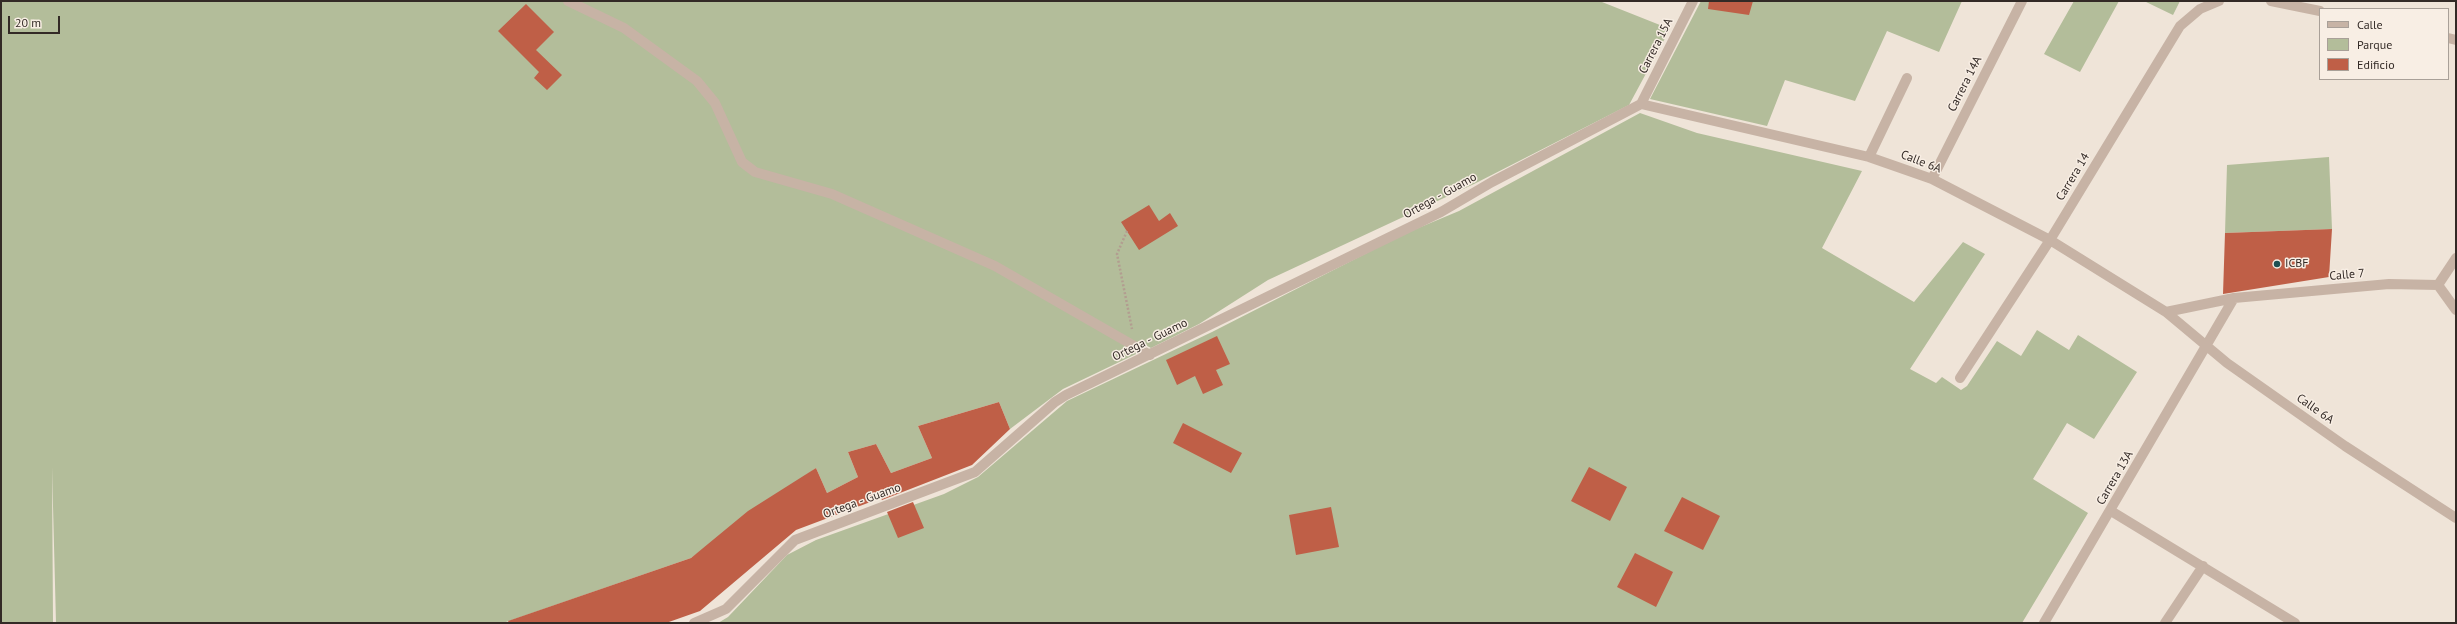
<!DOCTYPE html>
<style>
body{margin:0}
#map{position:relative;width:2457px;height:624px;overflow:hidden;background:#efe4d8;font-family:"PT Sans",sans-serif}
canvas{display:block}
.frame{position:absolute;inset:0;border:2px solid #332a26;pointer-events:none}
.legend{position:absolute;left:2319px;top:8px;width:130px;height:72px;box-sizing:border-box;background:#f8eee4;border:1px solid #a9a098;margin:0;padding:5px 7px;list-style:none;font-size:12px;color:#332a26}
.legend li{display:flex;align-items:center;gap:8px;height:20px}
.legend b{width:20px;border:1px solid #a9a098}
.scale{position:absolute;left:8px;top:16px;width:52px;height:18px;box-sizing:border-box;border:2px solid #332a26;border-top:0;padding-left:5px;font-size:12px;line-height:14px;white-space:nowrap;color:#332a26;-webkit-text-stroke:3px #f8eee4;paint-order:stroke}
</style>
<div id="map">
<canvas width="2457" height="624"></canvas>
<div class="frame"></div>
<ul class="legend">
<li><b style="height:5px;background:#c7b3a5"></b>Calle</li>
<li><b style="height:11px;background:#b3bd9a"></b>Parque</li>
<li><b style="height:11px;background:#bf5f47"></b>Edificio</li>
</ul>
<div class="scale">20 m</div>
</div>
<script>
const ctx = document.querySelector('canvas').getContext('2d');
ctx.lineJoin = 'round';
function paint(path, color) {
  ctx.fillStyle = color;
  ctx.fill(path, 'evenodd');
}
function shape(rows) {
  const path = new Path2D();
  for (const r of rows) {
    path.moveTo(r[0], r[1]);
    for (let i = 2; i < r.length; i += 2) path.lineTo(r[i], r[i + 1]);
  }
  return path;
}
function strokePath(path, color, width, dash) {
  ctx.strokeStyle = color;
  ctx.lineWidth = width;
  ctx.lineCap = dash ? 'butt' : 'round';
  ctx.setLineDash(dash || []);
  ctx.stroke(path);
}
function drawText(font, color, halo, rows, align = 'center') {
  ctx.font = font + ' "PT Sans",sans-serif';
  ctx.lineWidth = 3;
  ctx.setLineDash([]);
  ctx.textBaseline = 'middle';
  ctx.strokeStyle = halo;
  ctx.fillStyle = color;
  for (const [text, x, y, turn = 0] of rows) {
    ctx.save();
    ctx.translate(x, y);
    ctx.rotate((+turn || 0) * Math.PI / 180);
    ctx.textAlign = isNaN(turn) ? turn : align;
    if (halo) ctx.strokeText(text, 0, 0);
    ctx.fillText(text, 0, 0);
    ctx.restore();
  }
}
paint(shape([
 [1,1,1602,2,1670,29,1629,105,1474,184,1268,280,1199,324,1151,348,1138,341,1136,354,1063,389,1010,429,999,402,918,426,932,458,891,473,876,444,848,452,858,477,827,493,816,468,691,558,503,623,56,623,52,467,53,623,1,623],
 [1701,1,1962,1,1939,52,1887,31,1855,101,1785,80,1767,126,1650,99],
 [2074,1,2119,1,2080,72,2044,54],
 [2144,1,2180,1,2173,15],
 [1640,113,1697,133,1862,171,1822,248,1914,302,1963,242,1985,254,1910,369,1936,383,1942,377,1961,390,1967,386,1997,341,2021,356,2037,330,2069,350,2078,335,2137,372,2094,439,2067,423,2033,479,2088,513,2022,623,718,623,728,617,787,555,816,540,944,494,978,477,1067,401,1212,332,1404,234,1459,211],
 [2329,157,2332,229,2225,233,2227,165]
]), '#b3bd9a');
paint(shape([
 [1709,1,1753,1,1749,15,1708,9],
 [526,4,554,32,536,50,562,75,547,90,534,78,539,72,498,31],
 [1149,205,1159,221,1170,213,1178,226,1139,250,1121,222],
 [2332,229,2329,277,2223,294,2225,233],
 [1217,336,1230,364,1216,370,1223,385,1203,394,1195,376,1177,385,1166,360],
 [999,402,1010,429,972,465,882,500,881,498,796,530,700,611,666,623,509,623,508,621,691,558,748,511,816,468,827,493,858,477,848,452,876,444,891,473,932,458,918,426],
 [1183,423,1242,453,1231,473,1173,443],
 [1589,467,1627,487,1610,521,1571,501],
 [1682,497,1720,516,1703,550,1664,531],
 [913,502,924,528,898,538,887,512],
 [1331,507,1339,547,1296,555,1289,515],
 [1635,553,1673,572,1656,607,1617,587]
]), '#bf5f47');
strokePath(shape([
 [1127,231,1117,254,1132,329]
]), '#b29d90', 2.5, [2, 2]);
strokePath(shape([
 [568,1,624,28,697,81,715,103,742,162,755,172,832,194,995,266,1150,355],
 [2271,1,2320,11],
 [2448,38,2456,40],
 [1641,104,1869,157,1932,179,2050,240,2166,312,2227,363,2345,446,2456,518],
 [1641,104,1693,1],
 [1869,157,1907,78],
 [1932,179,2022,1],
 [2438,285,2456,258],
 [2166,312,2234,298,2389,284,2438,285,2456,310],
 [1960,378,2050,240,2180,26,2200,9,2219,1],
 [2111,511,2295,623],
 [694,623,726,609,795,540,975,472,1055,402,1066,395,1441,212,1492,182,1641,104],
 [2044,623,2234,298],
 [2165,623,2203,566]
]), '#c7b3a5', 10);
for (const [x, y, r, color] of [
 [2277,264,4,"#1e5052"]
]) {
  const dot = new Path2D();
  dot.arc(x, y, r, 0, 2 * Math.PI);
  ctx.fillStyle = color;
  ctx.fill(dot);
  strokePath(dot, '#f8eee4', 1.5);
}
drawText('12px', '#332a26', '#f8eee4', [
 ["Carrera 15A",1656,46,-63],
 ["Carrera 14A",1965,84,-63],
 ["Calle 6A",1921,162,21],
 ["Carrera 14",2073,177,-59],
 ["Ortega - Guamo",1440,196,-29],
 ["Calle 7",2347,275,-5],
 ["Ortega - Guamo",1150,340,-26],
 ["Calle 6A",2315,409,35],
 ["Carrera 13A",2115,478,-60],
 ["Ortega - Guamo",862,501,-20]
]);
drawText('12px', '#332a26', '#f8eee4', [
 ["ICBF",2285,264]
], 'left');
</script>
